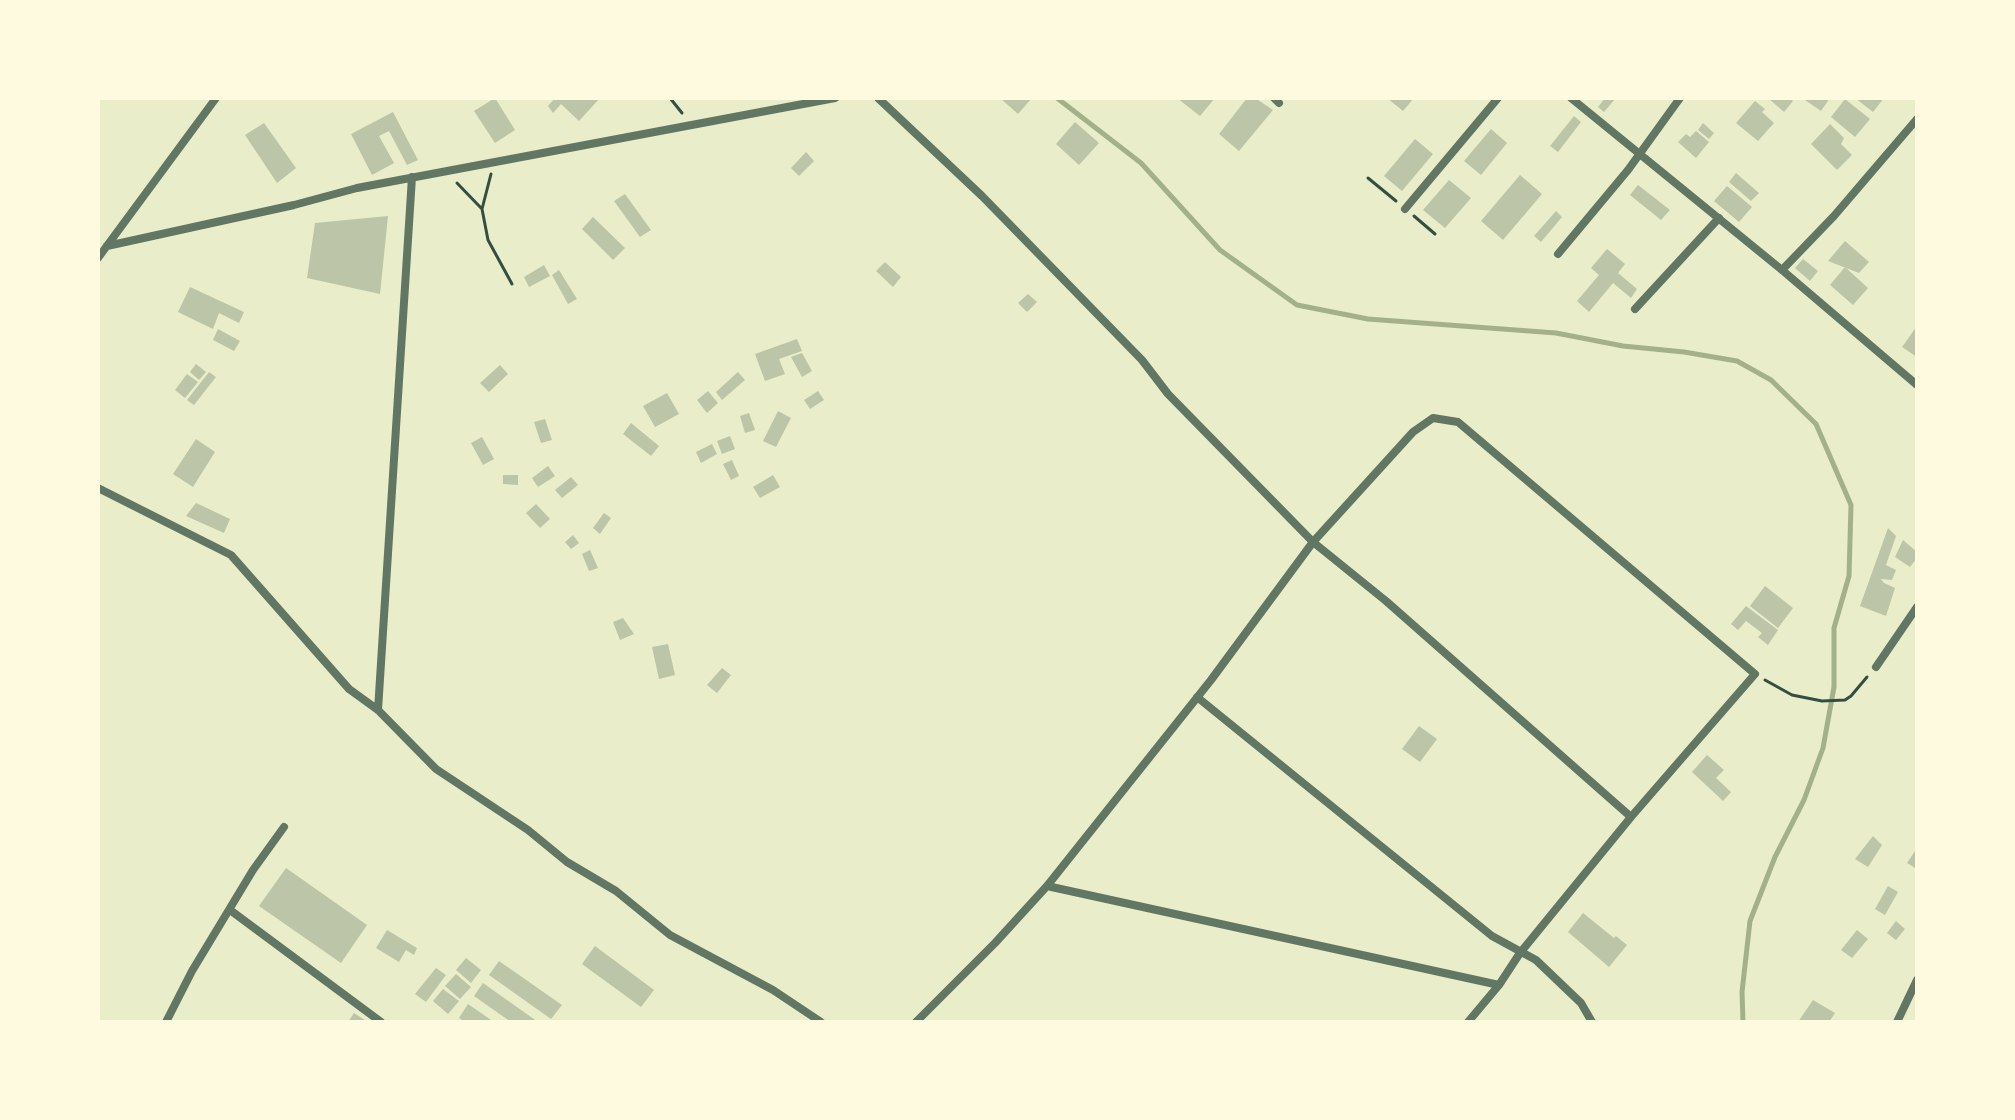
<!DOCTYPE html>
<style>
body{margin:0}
#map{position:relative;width:2015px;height:1120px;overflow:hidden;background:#e9edc9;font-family:Ubuntu,sans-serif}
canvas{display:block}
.frame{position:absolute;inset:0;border:100px solid #fefae0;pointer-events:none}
</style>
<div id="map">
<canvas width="2015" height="1120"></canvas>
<div class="frame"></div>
</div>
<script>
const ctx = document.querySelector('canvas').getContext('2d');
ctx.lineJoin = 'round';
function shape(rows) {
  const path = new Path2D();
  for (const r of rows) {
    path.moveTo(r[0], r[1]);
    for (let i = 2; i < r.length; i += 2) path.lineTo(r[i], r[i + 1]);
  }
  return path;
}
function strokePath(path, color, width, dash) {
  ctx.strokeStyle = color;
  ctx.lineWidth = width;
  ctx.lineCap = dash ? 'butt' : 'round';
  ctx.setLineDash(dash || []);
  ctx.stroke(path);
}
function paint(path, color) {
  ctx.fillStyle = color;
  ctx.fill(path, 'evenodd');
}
strokePath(shape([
 [1057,98,1141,163,1220,250,1297,305,1368,319,1556,333,1623,346,1684,352,1737,361,1771,380,1816,424,1851,505,1849,576,1834,628,1834,687,1823,748,1804,800,1775,857,1750,921,1742,992,1743,1022]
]), '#a3b18a', 5);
paint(shape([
 [495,98,515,130,495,143,474,111],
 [555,98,600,98,579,121,561,104,553,113,548,106],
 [1000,98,1032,98,1018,114],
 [1177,98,1215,98,1200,116],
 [1247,98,1255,98,1273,110,1239,151,1219,134],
 [1387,98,1414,98,1403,111],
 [1605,98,1616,98,1604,112,1598,107],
 [1768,98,1789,98,1793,101,1784,112],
 [1802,98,1830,98,1821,111],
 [1855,98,1884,98,1873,112],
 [1845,99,1870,119,1855,137,1831,117],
 [1755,101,1765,109,1762,112,1774,123,1758,141,1736,123],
 [393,112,418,160,407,165,389,131,379,136,394,163,372,175,351,134],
 [1574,116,1581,122,1558,152,1550,146],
 [1075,122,1099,143,1079,165,1056,144],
 [264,123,296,168,277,183,245,135],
 [1703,123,1714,133,1709,139,1698,130],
 [1830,124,1844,138,1841,144,1852,155,1837,170,1811,144],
 [1491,129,1507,143,1481,175,1464,161],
 [1696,131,1709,142,1696,158,1678,142,1686,134,1690,137],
 [1415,139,1433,154,1402,191,1384,176],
 [806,152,814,161,799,176,791,168],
 [1736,173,1759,193,1751,201,1729,182],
 [1520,175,1542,194,1503,240,1481,221],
 [1449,180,1471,198,1445,228,1423,210],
 [1638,185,1670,210,1661,220,1630,195],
 [1727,186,1752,207,1739,222,1714,201],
 [625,194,651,230,640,237,614,201],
 [1556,211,1562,217,1541,242,1534,236],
 [388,216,380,294,307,278,315,223],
 [593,217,625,248,613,260,582,229],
 [1845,241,1869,262,1859,273,1828,261],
 [1607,249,1625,264,1618,273,1637,289,1631,298,1613,283,1589,312,1577,301,1599,275,1591,268],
 [1803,259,1818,271,1810,281,1795,268],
 [885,262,901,277,893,287,876,271],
 [544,265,550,276,529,287,524,277],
 [1845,267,1868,288,1853,305,1830,285],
 [559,270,577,299,568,304,552,275],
 [190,287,244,312,239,323,219,313,213,329,178,312],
 [1028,294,1037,302,1027,312,1018,303],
 [1917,326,1917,357,1902,347],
 [218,329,240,341,234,351,213,340],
 [797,339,802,351,779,359,785,374,765,381,755,354],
 [802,353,812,371,802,377,791,357],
 [196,364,206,372,199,380,190,372],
 [500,365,508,374,489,392,480,383],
 [209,372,216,377,194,405,187,400],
 [738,372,745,380,722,400,716,392],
 [187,374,198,382,185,398,175,390],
 [708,391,718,403,707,413,697,400],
 [818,391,824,400,810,409,804,400],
 [667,393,679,414,655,427,643,406],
 [778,411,791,418,776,447,763,441],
 [749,413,755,430,745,433,740,416],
 [545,419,552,440,541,443,534,422],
 [631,423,659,446,651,456,623,434],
 [730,436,735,449,722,454,717,441],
 [482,437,494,459,483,465,471,443],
 [196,439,215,452,193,487,173,474],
 [712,444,717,454,701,463,696,452],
 [732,460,739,476,731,480,723,464],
 [548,466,555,476,538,487,532,478],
 [503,475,518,475,518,485,503,484],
 [773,475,780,487,760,498,753,487],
 [571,477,578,485,562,498,555,490],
 [196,503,230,519,224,533,186,516],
 [536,504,550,519,540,528,526,513],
 [604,513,611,518,600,534,593,528],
 [1888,528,1896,536,1886,565,1896,570,1892,580,1881,579,1884,583,1895,588,1886,616,1860,606],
 [573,535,579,543,571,549,565,542],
 [1903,540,1917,552,1917,558,1910,567,1895,557],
 [590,550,598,568,589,571,582,554],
 [1765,586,1793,608,1778,628,1750,606],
 [1746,606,1778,630,1768,645,1758,637,1762,633,1746,621,1738,630,1731,624],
 [623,618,634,634,620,640,613,622],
 [668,644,675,675,659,679,652,647],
 [722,668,731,675,717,693,707,685],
 [1419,726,1437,739,1420,762,1402,749],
 [1707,755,1724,770,1716,778,1731,792,1723,801,1692,772],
 [1873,836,1882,845,1868,867,1855,859],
 [1917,848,1917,869,1907,863],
 [286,868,367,925,341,963,259,906],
 [1888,886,1898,892,1885,915,1875,909],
 [1583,913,1614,938,1616,936,1627,945,1609,967,1568,932],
 [1896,921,1905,929,1896,940,1887,933],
 [387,930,417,948,414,955,406,950,399,962,376,948],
 [1857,930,1868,939,1852,958,1841,950],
 [595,946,654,990,641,1007,582,964],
 [466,958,481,970,471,983,456,970],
 [499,961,562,1005,551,1019,489,975],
 [436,968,446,975,426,1002,415,994],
 [456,974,471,987,460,999,445,986],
 [483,983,538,1022,511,1022,474,996],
 [443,989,459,1001,448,1014,433,1001],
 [1813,1000,1835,1013,1829,1022,1798,1022],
 [468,1004,494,1022,465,1022,459,1018],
 [354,1013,368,1022,348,1022]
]), '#bcc5a7');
strokePath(shape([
 [670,98,682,113],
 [1368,178,1396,201],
 [457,183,482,209,488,240,512,284],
 [482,209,491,174],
 [1414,216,1435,234],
 [1765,680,1792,695,1822,701,1845,700,1851,696,1867,677]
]), '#344e41', 3);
strokePath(shape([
 [878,98,982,196,1142,360,1168,394,1313,542,1386,601,1631,817],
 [1274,98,1279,103],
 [1571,98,1782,270,1917,385],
 [1405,209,1498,98],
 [107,246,294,205,357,188,835,98],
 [1558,254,1628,170,1680,98],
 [98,258,216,98],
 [1782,270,1834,216,1917,119],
 [1635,309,1719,218],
 [98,488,231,555,349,689,378,710,436,769,528,830,567,862,616,891,670,935,773,990,821,1022],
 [1876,667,1917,607],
 [1197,697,1492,936,1536,960,1581,1003,1592,1022],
 [378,710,412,177],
 [230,910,381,1022],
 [166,1022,192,971,253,870,284,827],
 [916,1022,995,943,1047,886,1211,680,1313,542,1413,432,1433,418,1458,422,1755,674,1631,817,1520,953,1499,985,1047,886],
 [1468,1022,1499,985],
 [1897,1022,1917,980]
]), '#617663', 8);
</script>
